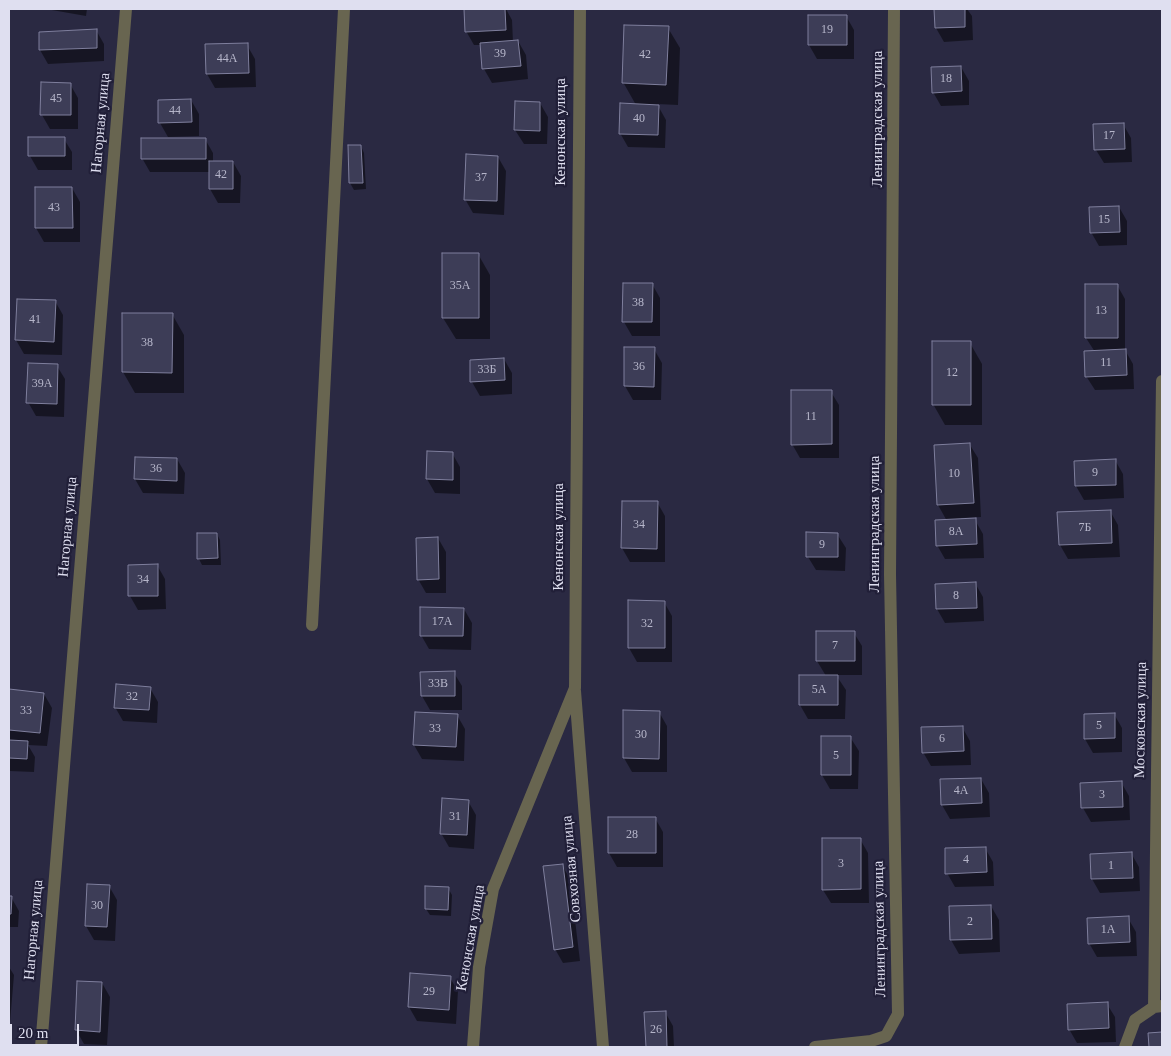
<!DOCTYPE html>
<meta charset="utf-8">
<style>
body{margin:0}
#map{position:relative;width:1171px;height:1056px;overflow:hidden;background:#2a2942;font-family:"Times New Roman",serif}
canvas{display:block}
.frame{position:absolute;inset:0;border:10px solid #dfdff0;pointer-events:none}
.scale{position:absolute;left:10px;top:1024px;width:69px;height:22px;box-sizing:border-box;border:2px solid #dfdff0;border-top:0;padding-left:6px;font-size:15px;line-height:18px;white-space:nowrap;color:#dfdff0;-webkit-text-stroke:4px #211f38;paint-order:stroke}
</style>
<div id="map">
<canvas width="1171" height="1056"></canvas>
<div class="frame"></div>
<div class="scale">20 m</div>
</div>
<script>
const ctx = document.querySelector('canvas').getContext('2d');
ctx.lineJoin = 'round';
function paint(path, color) {
  ctx.fillStyle = color;
  ctx.fill(path, 'evenodd');
}
function shape(rows) {
  const path = new Path2D();
  for (const r of rows) {
    path.moveTo(r[0], r[1]);
    for (let i = 2; i < r.length; i += 2) path.lineTo(r[i], r[i + 1]);
  }
  return path;
}
function strokePath(path, color, width, dash) {
  ctx.strokeStyle = color;
  ctx.lineWidth = width;
  ctx.lineCap = dash ? 'butt' : 'round';
  ctx.setLineDash(dash || []);
  ctx.stroke(path);
}
function drawText(font, color, halo, rows, align = 'center') {
  ctx.font = font + ' "Times New Roman",serif';
  ctx.lineWidth = 4.5;
  ctx.setLineDash([]);
  ctx.textBaseline = 'middle';
  ctx.strokeStyle = halo;
  ctx.fillStyle = color;
  for (const [text, x, y, turn = 0] of rows) {
    ctx.save();
    ctx.translate(x, y);
    ctx.rotate((+turn || 0) * Math.PI / 180);
    ctx.textAlign = isNaN(turn) ? turn : align;
    if (halo) ctx.strokeText(text, 0, 0);
    ctx.fillText(text, 0, 0);
    ctx.restore();
  }
}
paint(shape([
 [46,9,87,9,86,16],
 [465,9,506,9,512,20,513,42,518,41,526,55,528,79,492,83,484,69,482,45,474,45,466,31],
 [935,9,967,9,972,16,973,40,944,42,936,28],
 [846,16,854,30,854,59,817,59,809,45],
 [668,28,680,48,678,105,657,104,666,120,665,148,628,147,620,133,636,105,623,82],
 [96,30,104,44,104,61,48,64,40,50,40,33],
 [247,45,255,59,256,87,215,88,207,74],
 [961,67,969,81,969,105,941,106,933,92],
 [70,84,78,98,78,129,50,129,42,115],
 [191,100,199,114,199,136,168,137,160,123],
 [540,103,548,117,547,144,524,144,515,130],
 [1123,124,1131,138,1132,162,1104,163,1096,150],
 [64,139,72,152,72,170,38,170,30,156],
 [205,139,213,153,213,162,233,162,241,176,240,203,218,203,210,189,210,172,150,172,142,158],
 [361,146,364,153,366,189,354,190,350,183,349,147],
 [498,157,506,171,504,215,473,213,465,199],
 [72,188,80,202,80,242,44,242,36,228,36,189],
 [1119,207,1127,221,1127,245,1099,246,1091,232],
 [443,254,478,254,490,275,490,339,456,339,443,318],
 [652,284,660,298,660,336,632,336,624,322],
 [1117,285,1125,299,1125,350,1133,364,1134,389,1095,390,1086,376,1095,352,1086,338],
 [55,301,63,315,62,355,24,354,16,340],
 [123,314,172,314,184,335,184,393,135,393,123,372],
 [970,343,982,364,982,425,945,425,933,404],
 [654,349,662,363,661,400,633,400,625,386],
 [504,359,512,373,512,394,480,396,472,382],
 [57,366,65,379,64,417,36,416,28,402],
 [831,392,839,405,839,458,800,458,792,444],
 [970,445,978,458,981,517,961,518,961,520,975,520,983,534,984,558,945,559,937,545,947,521,938,505,935,447],
 [428,452,452,453,460,467,460,494,435,493,427,479],
 [177,459,185,473,184,494,143,493,135,479],
 [1115,460,1123,474,1124,498,1084,500,1076,486],
 [623,502,657,502,665,516,665,562,630,562,622,548],
 [1110,511,1118,525,1120,557,1068,559,1060,545],
 [217,534,220,540,221,565,202,565,199,559],
 [837,534,846,548,845,571,816,570,808,557],
 [438,538,446,552,446,593,426,593,418,579],
 [157,565,165,579,166,609,138,610,130,596],
 [975,583,983,597,984,621,945,623,937,609],
 [664,602,672,616,672,662,637,662,629,648],
 [464,609,472,623,471,650,429,649,421,635],
 [854,633,862,646,862,675,836,675,846,690,845,719,808,719,800,705,826,676,817,661],
 [454,673,462,686,462,710,430,710,422,696],
 [150,688,158,702,157,723,123,721,115,707],
 [9,691,44,694,52,708,47,746,28,745,35,757,34,772,9,771],
 [659,712,667,726,667,772,632,772,624,758],
 [1114,714,1122,728,1122,752,1093,753,1085,739],
 [457,715,465,729,464,761,422,759,414,745],
 [962,727,970,741,971,765,931,766,923,752],
 [850,737,859,751,858,789,830,789,822,775],
 [981,779,989,793,990,817,950,819,942,805],
 [1121,782,1129,796,1130,820,1091,822,1083,808],
 [468,801,476,815,474,849,449,847,441,833],
 [655,818,663,832,663,867,617,867,609,853],
 [860,839,868,853,869,903,831,903,823,890],
 [985,848,993,862,994,886,955,887,947,873],
 [1131,853,1139,867,1140,891,1100,893,1092,879],
 [562,865,570,879,580,961,563,963,555,949],
 [109,886,117,900,115,941,94,940,86,926],
 [448,888,452,895,451,916,430,915,426,909],
 [9,897,11,897,19,911,18,927,9,927],
 [991,906,999,920,1000,952,959,954,951,940],
 [1128,918,1136,932,1137,956,1097,957,1089,943],
 [9,967,14,975,9,1034],
 [411,975,450,978,458,991,456,1024,417,1021,409,1007],
 [102,983,110,997,107,1045,84,1044,76,1030],
 [1107,1004,1115,1017,1116,1042,1077,1043,1069,1029],
 [665,1012,673,1026,674,1047,647,1047,645,1013]
]), '#0007');
const building = shape([
 [464,9,505,9,506,30,465,32,464,9],
 [934,9,965,9,965,27,935,28,934,9],
 [808,15,847,15,847,45,808,45,808,15],
 [624,25,669,26,666,85,622,83,624,25],
 [97,29,97,48,39,50,39,32,97,29],
 [518,40,521,66,482,69,480,43,518,40],
 [248,43,249,73,206,74,205,44,248,43],
 [961,66,962,91,932,93,931,67,961,66],
 [41,82,71,83,71,115,40,115,41,82],
 [191,99,192,122,158,123,158,100,191,99],
 [515,101,540,102,540,131,514,130,515,101],
 [620,103,659,105,658,135,619,134,620,103],
 [1124,123,1125,149,1094,150,1093,124,1124,123],
 [28,137,65,137,65,156,28,156,28,137],
 [141,138,206,138,206,159,141,159,141,138],
 [348,145,361,145,363,183,349,183,348,145],
 [466,154,498,156,497,201,464,200,466,154],
 [209,161,233,161,233,189,209,189,209,161],
 [35,187,72,187,73,228,35,228,35,187],
 [1119,206,1120,232,1090,233,1089,207,1119,206],
 [442,253,479,253,479,318,442,318,442,253],
 [623,283,653,283,652,322,622,322,623,283],
 [1085,284,1118,284,1118,338,1085,338,1085,284],
 [17,299,56,300,54,342,15,340,17,299],
 [122,313,173,313,172,373,122,372,122,313],
 [932,341,971,341,971,405,932,405,932,341],
 [624,347,655,347,654,387,624,386,624,347],
 [1126,349,1127,375,1085,377,1084,351,1126,349],
 [504,358,505,380,470,382,470,360,504,358],
 [28,363,58,364,57,404,26,403,28,363],
 [791,390,832,390,832,444,791,445,791,390],
 [970,443,974,503,937,505,934,445,970,443],
 [427,451,453,452,453,480,426,479,427,451],
 [135,457,177,458,177,481,134,479,135,457],
 [1116,459,1116,485,1075,486,1074,461,1116,459],
 [622,501,658,501,657,549,621,548,622,501],
 [1111,510,1112,543,1059,545,1057,512,1111,510],
 [976,518,977,544,936,546,935,520,976,518],
 [806,532,838,533,838,557,806,557,806,532],
 [197,533,217,533,218,558,197,559,197,533],
 [438,537,439,579,417,580,416,538,438,537],
 [158,564,158,596,128,596,128,565,158,564],
 [976,582,977,608,936,609,935,584,976,582],
 [628,600,665,601,665,648,628,648,628,600],
 [420,607,464,608,463,636,420,636,420,607],
 [816,631,855,631,855,661,816,661,816,631],
 [455,671,455,696,421,696,420,672,455,671],
 [799,675,838,675,838,705,799,705,799,675],
 [116,684,151,687,149,710,114,708,116,684],
 [9,689,44,693,40,733,9,730,9,689],
 [623,710,660,711,659,759,623,758,623,710],
 [415,712,458,714,456,747,413,745,415,712],
 [1115,713,1115,738,1084,739,1084,714,1115,713],
 [963,726,964,751,922,753,921,727,963,726],
 [821,736,851,736,851,775,821,775,821,736],
 [9,740,28,741,27,759,9,758,9,740],
 [981,778,982,803,941,805,940,779,981,778],
 [1122,781,1123,807,1081,808,1080,783,1122,781],
 [442,798,469,800,467,835,440,834,442,798],
 [608,817,656,817,656,853,608,853,608,817],
 [822,838,861,838,861,889,822,890,822,838],
 [986,847,987,872,945,874,945,848,986,847],
 [1132,852,1133,878,1091,879,1090,854,1132,852],
 [563,864,573,947,554,950,543,866,563,864],
 [87,884,110,885,107,927,85,926,87,884],
 [425,886,449,887,448,910,425,909,425,886],
 [9,896,12,896,11,914,9,914,9,896],
 [991,905,992,939,950,940,949,906,991,905],
 [1129,916,1130,942,1088,944,1087,918,1129,916],
 [410,973,451,976,449,1010,408,1007,410,973],
 [77,981,102,982,100,1032,75,1030,77,981],
 [1108,1002,1109,1028,1068,1030,1067,1004,1108,1002],
 [666,1011,667,1047,646,1047,644,1012,666,1011],
 [1162,1032,1162,1047,1149,1047,1148,1033,1162,1032]
]);
paint(building, '#3d3d57');
strokePath(building, '#7f7f9d', 1);
strokePath(shape([
 [312,625,344,9],
 [575,691,603,1047],
 [1154,1007,1162,381],
 [41,1047,126,9],
 [473,1047,479,967,493,889,575,688,580,9],
 [815,1047,871,1041,886,1036,898,1014,890,574,894,9],
 [1125,1047,1135,1020,1154,1007,1162,1006]
]), '#686550', 12);
drawText('12px', '#b6b6ca', null, [
 ["19",827,30],
 ["39",500,54],
 ["42",645,55],
 ["44А",227,59],
 ["18",946,79],
 ["45",56,99],
 ["44",175,111],
 ["40",639,119],
 ["17",1109,136],
 ["42",221,175],
 ["37",481,178],
 ["43",54,208],
 ["15",1104,220],
 ["35А",460,286],
 ["38",638,303],
 ["13",1101,311],
 ["41",35,320],
 ["38",147,343],
 ["11",1106,363],
 ["36",639,367],
 ["33Б",487,370],
 ["12",952,373],
 ["39А",42,384],
 ["11",811,417],
 ["36",156,469],
 ["9",1095,473],
 ["10",954,474],
 ["34",639,525],
 ["7Б",1085,528],
 ["8А",956,532],
 ["9",822,545],
 ["34",143,580],
 ["8",956,596],
 ["17А",442,622],
 ["32",647,624],
 ["7",835,646],
 ["33В",438,684],
 ["5А",819,690],
 ["32",132,697],
 ["33",26,711],
 ["5",1099,726],
 ["33",435,729],
 ["30",641,735],
 ["6",942,739],
 ["5",836,756],
 ["4А",961,791],
 ["3",1102,795],
 ["31",455,817],
 ["28",632,835],
 ["4",966,860],
 ["3",841,864],
 ["1",1111,866],
 ["30",97,906],
 ["2",970,922],
 ["1А",1108,930],
 ["29",429,992],
 ["26",656,1030]
]);
drawText('15px', '#dfdff0', '#211f38', [
 ["Ленинградская улица",878,119,-90],
 ["Нагорная улица",101,123,-85],
 ["Кенонская улица",561,132,-90],
 ["Ленинградская улица",875,524,-90],
 ["Нагорная улица",68,527,-85],
 ["Кенонская улица",559,537,-90],
 ["Московская улица",1141,720,-89],
 ["Совхозная улица",572,869,-95],
 ["Ленинградская улица",880,929,-91],
 ["Нагорная улица",34,930,-85],
 ["Кенонская улица",471,938,-80]
]);
</script>
